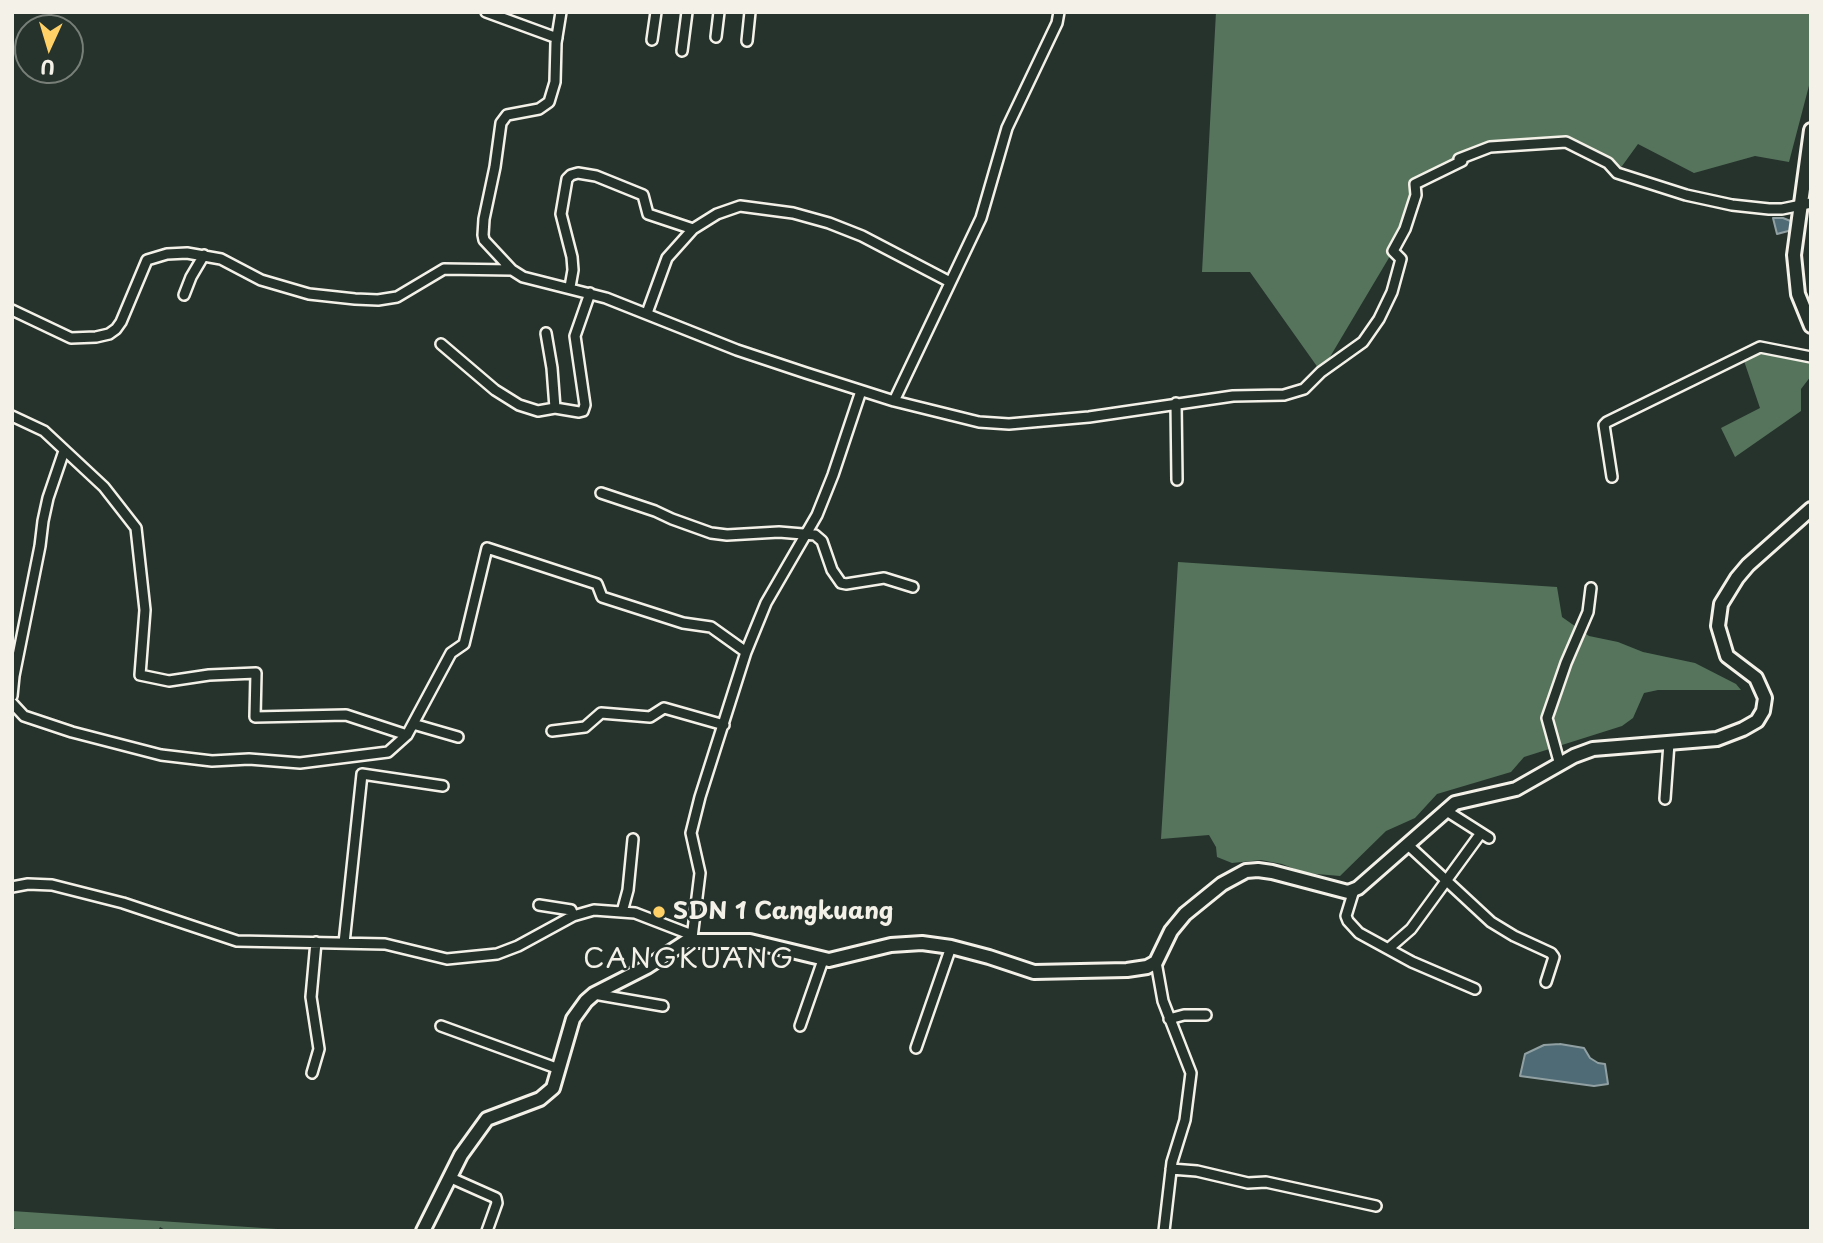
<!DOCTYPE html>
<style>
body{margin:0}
#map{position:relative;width:1823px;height:1243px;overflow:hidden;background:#26332d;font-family:"Playpen Sans",sans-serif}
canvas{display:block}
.frame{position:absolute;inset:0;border:14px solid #f4f1e8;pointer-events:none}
.north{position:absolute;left:14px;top:14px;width:70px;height:70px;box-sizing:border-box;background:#26332d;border:2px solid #787f78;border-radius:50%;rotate:184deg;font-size:19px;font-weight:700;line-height:28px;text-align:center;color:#f4f1e8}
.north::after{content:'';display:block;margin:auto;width:24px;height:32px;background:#ffd166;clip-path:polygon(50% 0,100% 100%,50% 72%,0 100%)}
</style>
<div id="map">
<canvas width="1823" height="1243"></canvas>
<div class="frame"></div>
<div class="north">U</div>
</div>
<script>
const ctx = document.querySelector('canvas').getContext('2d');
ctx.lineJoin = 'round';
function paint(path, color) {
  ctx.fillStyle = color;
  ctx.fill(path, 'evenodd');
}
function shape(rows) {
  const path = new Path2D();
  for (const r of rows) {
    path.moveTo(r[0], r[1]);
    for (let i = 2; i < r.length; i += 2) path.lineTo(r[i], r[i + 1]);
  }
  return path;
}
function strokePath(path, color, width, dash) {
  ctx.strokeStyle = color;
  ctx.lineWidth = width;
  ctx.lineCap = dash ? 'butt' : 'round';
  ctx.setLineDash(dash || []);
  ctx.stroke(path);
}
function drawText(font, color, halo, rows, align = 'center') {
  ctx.font = font + ' "Playpen Sans",sans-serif';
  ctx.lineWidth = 5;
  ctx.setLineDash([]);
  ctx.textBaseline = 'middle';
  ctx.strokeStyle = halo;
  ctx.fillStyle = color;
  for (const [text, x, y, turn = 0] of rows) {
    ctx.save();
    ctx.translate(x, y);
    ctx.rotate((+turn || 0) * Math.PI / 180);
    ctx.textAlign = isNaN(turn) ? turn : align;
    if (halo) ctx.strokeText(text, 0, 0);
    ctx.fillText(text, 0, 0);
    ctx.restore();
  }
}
paint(shape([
 [1216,12,1811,12,1811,78,1789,162,1755,156,1694,173,1638,144,1617,173,1551,142,1490,147,1415,184,1393,251,1321,372,1250,272,1202,272],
 [1759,350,1811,360,1811,376,1801,389,1801,411,1735,457,1721,428,1760,408,1743,358],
 [1178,562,1557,587,1562,617,1589,636,1618,642,1643,652,1695,663,1736,684,1741,690,1658,690,1644,693,1633,718,1622,726,1524,757,1511,772,1437,794,1415,818,1386,831,1340,876,1305,873,1282,864,1261,860,1232,863,1217,857,1216,847,1209,835,1161,839],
 [12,1211,307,1231,167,1231,160,1227,158,1231,19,1231,12,1227]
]), '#56745c');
const water = shape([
 [1773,218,1783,218,1793,222,1792,230,1777,234,1773,218],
 [1560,1044,1584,1048,1590,1058,1598,1063,1605,1064,1608,1084,1594,1086,1520,1076,1525,1054,1544,1045,1560,1044]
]);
paint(water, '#4f6b75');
strokePath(water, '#91a1a3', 2);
const street = shape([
 [486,12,557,38],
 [561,12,556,43,555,82,549,102,539,109,507,115,501,123,495,167,484,219,483,235,484,240,512,270,523,277,606,298,737,350,806,373,894,401,979,422,1009,424,1089,417,1233,396,1284,395,1304,389,1321,372,1363,342,1379,319,1392,292,1401,259,1393,251,1405,229,1416,195,1415,184,1462,161,1459,159,1490,147,1566,142,1608,163,1617,173,1686,195,1732,205,1769,209,1782,209,1811,203],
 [716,37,719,12],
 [652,40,656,12],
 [747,41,750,12],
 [682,51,687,12],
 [570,287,573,270,572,257,561,214,567,179,571,175,578,173,596,176,643,195,648,214,693,229],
 [184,295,191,277,204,255],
 [12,310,71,338,96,337,109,334,116,329,121,322,147,260,167,254,187,253,221,259,261,280,309,294,355,299,378,300,397,297,444,269,512,270],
 [647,313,667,258,693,229,717,214,740,206,793,213,829,223,862,236,950,282],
 [546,333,552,368,555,408,579,412,583,411,585,405,575,336,590,293],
 [441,344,495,390,519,405,538,411,555,408],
 [894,401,981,218,1007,128,1057,23,1059,12],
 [1176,403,1177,480],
 [12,416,44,431,104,487,136,528,145,610,140,675,169,681,209,675,256,673,255,717,346,715,407,735],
 [1612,477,1604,425,1607,422,1760,347,1811,357],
 [601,493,655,511,672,519,711,533,727,535,779,532,815,535,822,541,832,570,841,583,846,584,884,578,913,587],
 [12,696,14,676,40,546,43,521,48,498,64,451],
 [12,703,24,716,72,732,161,755,212,761,249,759,300,763,388,752,407,735,451,653,464,644,487,548,597,584,602,597,683,623,711,627,746,652],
 [413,724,458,737],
 [552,731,585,727,601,713,650,717,664,708,724,725],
 [1560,765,1547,718,1566,663,1588,612,1591,588],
 [1665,799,1669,743],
 [1445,810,1489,838],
 [1408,845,1491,922,1514,936,1551,953,1554,957,1546,982],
 [12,887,28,884,52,885,123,903,237,941,385,944,447,959,497,954,518,946,573,916,594,910,635,913,692,935],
 [1354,890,1346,916,1348,921,1359,933,1412,962,1475,989],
 [539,905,571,910,573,916],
 [622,912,628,890,633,839],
 [692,938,700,873,691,833,700,797,746,652,766,603,817,515,833,475,861,391],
 [344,943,362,774,443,786],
 [1388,949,1411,929,1481,833],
 [1156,962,1163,1001,1191,1073,1185,1120,1172,1162,1164,1231],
 [594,994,663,1006],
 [1169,1019,1184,1015,1206,1015],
 [441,1026,559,1069],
 [800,1026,823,960],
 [916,1048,951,947],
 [312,1073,319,1049,311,997,316,942],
 [1171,1169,1197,1171,1248,1183,1266,1182,1376,1206],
 [451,1178,496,1198,497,1203,487,1231]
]);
const secondary = shape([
 [1811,130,1794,255,1798,294,1811,326],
 [423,1231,461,1155,487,1119,540,1099,553,1088,573,1019,586,1001,594,994,647,967,687,941,750,941,829,960,891,945,922,943,951,947,989,957,1034,972,1127,970,1147,967,1156,962,1171,931,1185,914,1222,884,1246,871,1258,870,1272,872,1348,892,1358,888,1455,803,1516,789,1574,756,1593,749,1717,739,1743,729,1757,721,1763,711,1765,698,1756,678,1727,656,1718,626,1721,604,1737,578,1748,565,1811,509]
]);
strokePath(street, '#f4f1e8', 14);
strokePath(secondary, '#f4f1e8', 18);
strokePath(street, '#26332d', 9);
strokePath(secondary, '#26332d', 12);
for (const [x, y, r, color] of [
 [659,912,7,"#ffd166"]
]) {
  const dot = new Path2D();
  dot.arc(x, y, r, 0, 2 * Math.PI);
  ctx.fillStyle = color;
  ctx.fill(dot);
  strokePath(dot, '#26332d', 2.5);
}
drawText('bold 24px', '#f4f1e8', '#26332d', [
 ["SDN 1 Cangkuang",673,912]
], 'left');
ctx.letterSpacing = '2px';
drawText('28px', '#f4f1e8', '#26332d', [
 ["CANGKUANG",689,960]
]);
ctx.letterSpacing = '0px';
</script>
